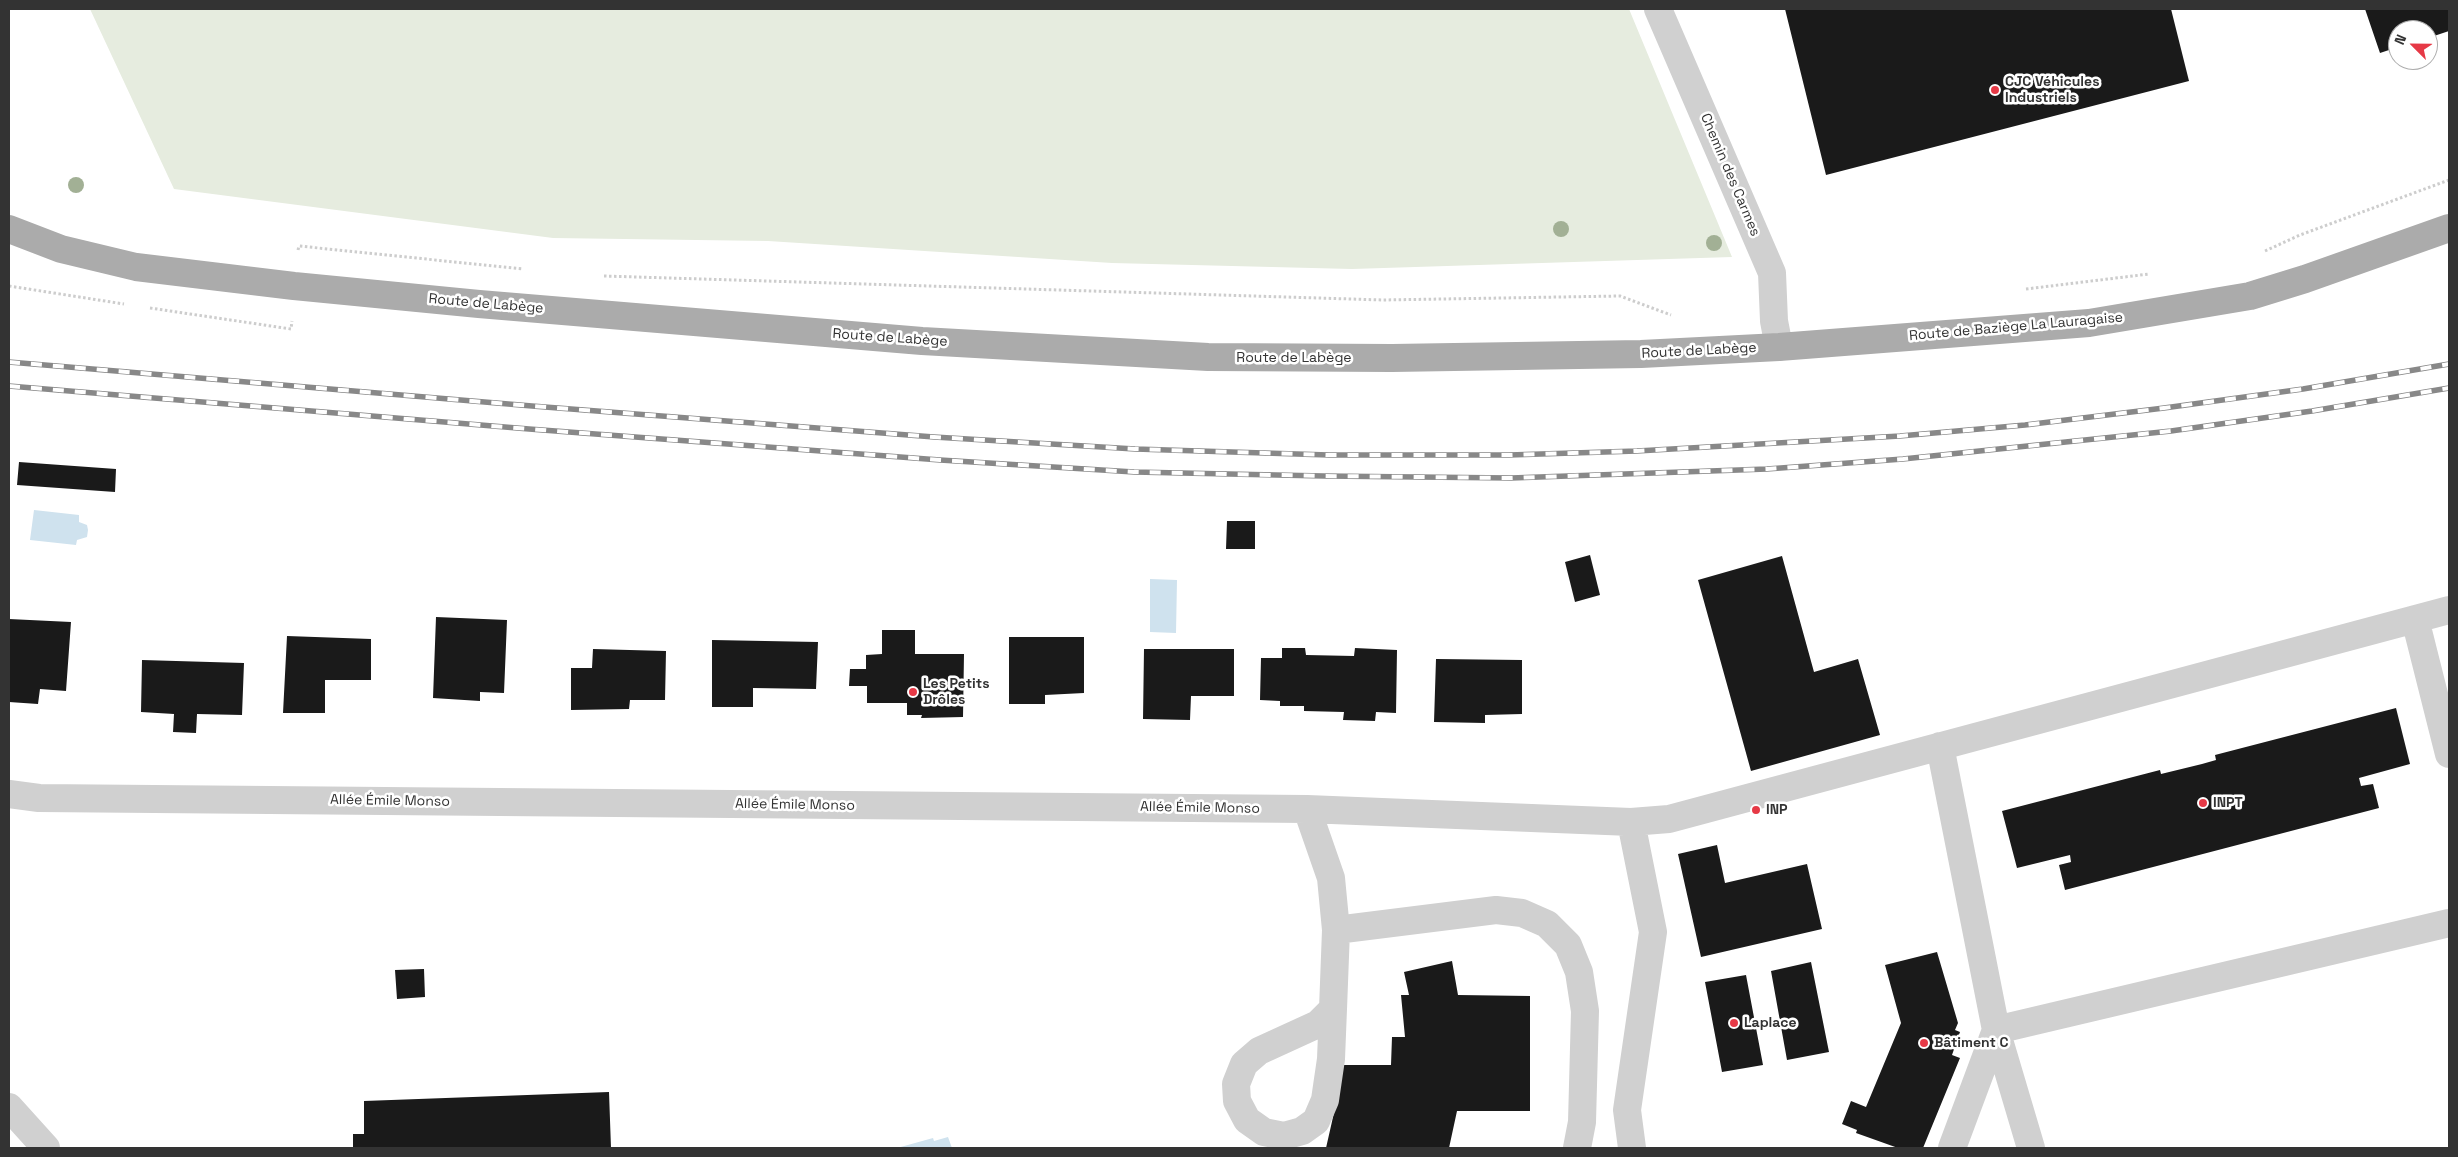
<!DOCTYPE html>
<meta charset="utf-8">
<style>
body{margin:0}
#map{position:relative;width:2458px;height:1157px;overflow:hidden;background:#fff;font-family:"Space Grotesk",sans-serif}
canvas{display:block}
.frame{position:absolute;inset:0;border:10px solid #333;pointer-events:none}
.north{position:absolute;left:2388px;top:20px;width:50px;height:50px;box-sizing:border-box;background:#fff;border:1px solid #adadad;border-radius:50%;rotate:293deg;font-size:14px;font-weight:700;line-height:20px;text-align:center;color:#333}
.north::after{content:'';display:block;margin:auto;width:18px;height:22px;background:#e63946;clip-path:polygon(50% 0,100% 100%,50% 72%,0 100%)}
</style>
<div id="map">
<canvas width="2458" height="1157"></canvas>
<div class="frame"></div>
<div class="north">N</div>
</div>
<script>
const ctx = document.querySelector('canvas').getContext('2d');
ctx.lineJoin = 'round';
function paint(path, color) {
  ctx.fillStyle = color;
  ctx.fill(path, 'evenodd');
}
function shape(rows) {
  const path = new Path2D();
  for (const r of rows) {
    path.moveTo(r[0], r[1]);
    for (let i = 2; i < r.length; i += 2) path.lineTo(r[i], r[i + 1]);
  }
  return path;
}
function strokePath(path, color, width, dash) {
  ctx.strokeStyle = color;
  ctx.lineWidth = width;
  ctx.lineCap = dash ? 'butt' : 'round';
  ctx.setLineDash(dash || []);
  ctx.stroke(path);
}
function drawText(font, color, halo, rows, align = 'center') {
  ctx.font = font + ' "Space Grotesk",sans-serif';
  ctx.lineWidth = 5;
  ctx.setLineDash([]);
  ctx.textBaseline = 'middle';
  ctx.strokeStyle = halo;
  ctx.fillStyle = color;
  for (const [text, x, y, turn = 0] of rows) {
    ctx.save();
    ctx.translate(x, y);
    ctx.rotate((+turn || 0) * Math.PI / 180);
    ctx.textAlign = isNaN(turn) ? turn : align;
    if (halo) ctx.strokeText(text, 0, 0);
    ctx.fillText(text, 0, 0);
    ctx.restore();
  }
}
paint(shape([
 [90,9,1629,9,1732,257,1352,269,1112,263,768,241,553,238,174,189]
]), '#e6ecdf');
paint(shape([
 [34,510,79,515,79,522,87,525,88,530,87,537,77,540,76,545,30,540],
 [1150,579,1177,580,1176,633,1150,632],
 [948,1137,952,1148,897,1148,933,1138,934,1141]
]), '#cfe2ee');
paint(shape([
 [1785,9,2171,9,2189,81,1826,175],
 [2365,9,2449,9,2449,31,2428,38,2428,30,2398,30,2398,47,2380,53],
 [19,462,116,469,115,492,17,485],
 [1227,521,1255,521,1255,549,1226,549],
 [1590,555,1600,595,1575,602,1565,562],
 [1782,556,1814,672,1858,659,1880,735,1751,771,1698,580],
 [436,617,507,620,504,693,480,692,480,701,433,698],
 [9,619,71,622,66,691,40,689,38,704,9,702],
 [882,630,915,630,915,654,964,654,963,717,921,718,922,715,907,715,907,703,867,703,867,686,849,686,850,669,866,669,866,655,882,654],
 [287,636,371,639,371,680,325,680,325,713,283,713],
 [1009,637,1084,637,1084,693,1045,695,1045,704,1009,704],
 [712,640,818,642,816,689,753,688,753,707,712,707],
 [1282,648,1305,648,1306,655,1354,656,1355,648,1397,650,1396,713,1376,712,1375,721,1343,720,1344,712,1304,711,1304,706,1280,706,1280,701,1260,700,1261,658,1282,658],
 [593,649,666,651,665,700,630,700,629,709,571,710,571,668,592,668],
 [1144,649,1234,649,1234,696,1191,696,1190,720,1143,719],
 [1436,659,1522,660,1522,714,1485,715,1485,723,1434,722],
 [142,660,244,663,242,715,197,714,196,733,173,732,174,714,141,712],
 [2396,708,2410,764,2359,778,2361,786,2373,784,2379,808,2065,890,2059,865,2071,862,2070,855,2017,868,2002,811,2160,770,2161,774,2202,764,2216,760,2215,755],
 [1717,845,1725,883,1807,864,1822,929,1701,957,1678,854],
 [1937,952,1958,1023,1955,1030,1960,1032,1952,1055,1960,1058,1923,1148,1898,1148,1856,1133,1857,1130,1842,1124,1851,1101,1866,1107,1901,1023,1885,965],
 [1452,961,1458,995,1530,996,1530,1111,1457,1111,1449,1148,1326,1148,1338,1095,1340,1065,1391,1065,1392,1037,1405,1037,1401,995,1409,995,1404,972],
 [1811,962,1829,1052,1787,1060,1771,971],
 [424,969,425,997,397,999,395,970],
 [1746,975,1763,1065,1722,1072,1705,982],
 [609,1092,611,1148,353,1148,353,1134,364,1134,364,1101]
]), '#1a1a1a');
strokePath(shape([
 [298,250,299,246,523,269],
 [2265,251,2300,235,2449,180],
 [604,276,1383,300,1620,296,1671,315],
 [9,286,124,304],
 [2026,289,2149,274],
 [150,308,291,329,292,321]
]), '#cdcdcd', 3, [2.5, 2.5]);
strokePath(shape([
 [1658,9,1772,273,1774,321,1779,347],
 [2415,619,2449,754],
 [1940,746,1996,1030,2449,923],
 [9,794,39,798,1307,809,1631,822,1669,819,2449,610],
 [1307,809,1331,878,1336,930,1333,1009,1331,1059,1325,1100,1316,1121,1302,1131,1284,1136,1264,1132,1247,1120,1237,1101,1236,1084,1244,1064,1259,1051,1318,1024,1333,1009],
 [1631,822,1653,932,1627,1110,1632,1148],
 [1336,930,1496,910,1522,913,1547,924,1568,945,1579,972,1585,1011,1582,1122,1577,1148],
 [1996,1030,2031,1148],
 [9,1107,46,1148],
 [1952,1148,1996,1030]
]), '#d0d0d0', 28);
strokePath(shape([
 [9,229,61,249,136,267,294,286,479,304,922,341,1208,357,1392,358,1641,354,1779,347,2089,323,2250,296,2305,279,2449,228]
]), '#ababab', 28);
const rail = shape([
 [9,362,532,406,934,437,1135,449,1329,455,1509,455,1637,451,1900,436,2025,425,2164,408,2303,389,2449,364],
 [9,386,529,429,940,460,1134,472,1324,476,1511,478,1767,469,1903,459,2171,431,2312,411,2449,388]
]);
strokePath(rail, '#888', 5.5);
strokePath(rail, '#fff', 4, [11]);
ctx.fillStyle = '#a2b095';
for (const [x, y] of [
 [76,185],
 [1561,229],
 [1714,243]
]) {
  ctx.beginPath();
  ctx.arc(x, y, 8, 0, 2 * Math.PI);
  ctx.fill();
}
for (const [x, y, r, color] of [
 [1995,90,5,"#e63946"],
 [913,692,5,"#e63946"],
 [2203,803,5,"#e63946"],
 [1756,810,5,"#e63946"],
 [1734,1023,5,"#e63946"],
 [1924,1043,5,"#e63946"]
]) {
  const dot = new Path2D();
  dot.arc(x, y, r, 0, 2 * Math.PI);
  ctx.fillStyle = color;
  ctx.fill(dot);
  strokePath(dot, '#fff', 2);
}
drawText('bold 14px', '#333', '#fff', [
 ["CJC Véhicules",2005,82],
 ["Industriels",2005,98],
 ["Les Petits",923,684],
 ["Drôles",923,700],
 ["INPT",2213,803],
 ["INP",1766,810],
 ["Laplace",1744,1023],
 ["Bâtiment C",1934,1043]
], 'left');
drawText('14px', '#333', '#fff', [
 ["Chemin des Carmes",1730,175,67],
 ["Route de Labège",486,304,5],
 ["Route de Baziège La Lauragaise",2016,327,-5],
 ["Route de Labège",890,338,4],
 ["Route de Labège",1699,351,-3],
 ["Route de Labège",1294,358],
 ["Allée Émile Monso",390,801,1],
 ["Allée Émile Monso",795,805,1],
 ["Allée Émile Monso",1200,808,1]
]);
</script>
